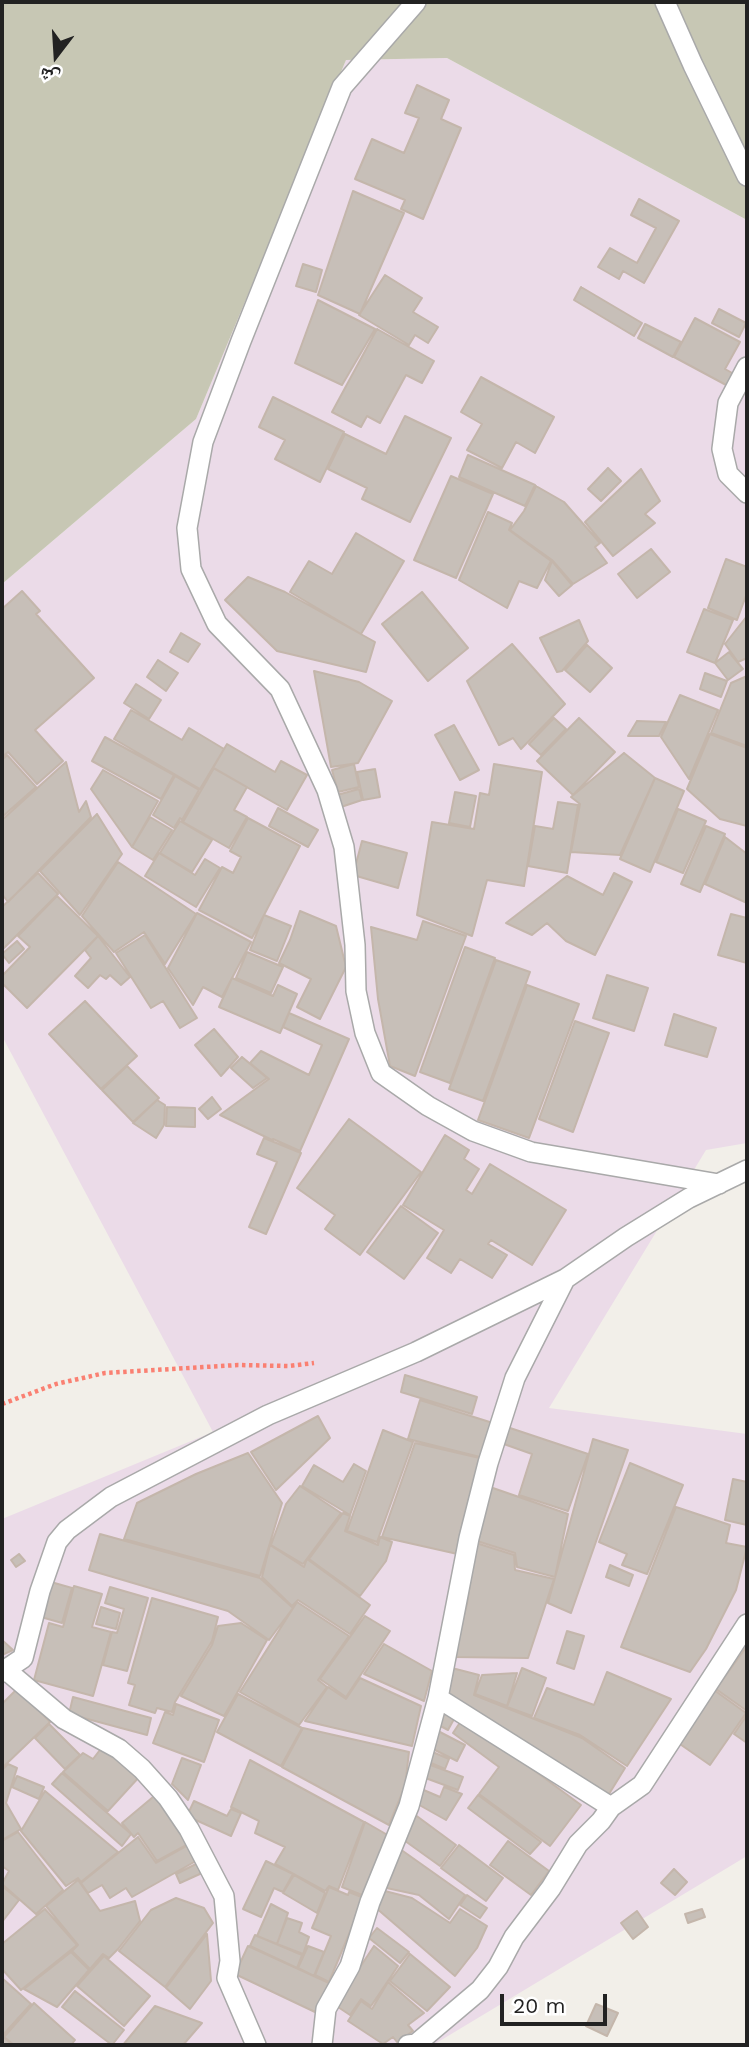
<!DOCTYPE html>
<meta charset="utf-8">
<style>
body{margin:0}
#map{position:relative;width:749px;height:2047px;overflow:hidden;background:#f2efe9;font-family:"Work Sans","Noto Naskh Arabic",sans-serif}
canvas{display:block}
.frame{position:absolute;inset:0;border:4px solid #222;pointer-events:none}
.north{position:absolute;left:21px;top:21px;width:70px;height:70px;-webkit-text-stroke:5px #fff;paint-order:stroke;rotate:197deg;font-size:19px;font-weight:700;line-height:28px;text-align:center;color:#222}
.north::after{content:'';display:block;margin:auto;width:24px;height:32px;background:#222;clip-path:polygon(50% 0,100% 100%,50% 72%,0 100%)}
.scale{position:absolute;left:500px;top:1994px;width:107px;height:32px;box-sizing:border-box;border:4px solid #222;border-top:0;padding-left:9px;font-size:21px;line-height:24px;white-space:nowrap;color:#222;-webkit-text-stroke:5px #fff;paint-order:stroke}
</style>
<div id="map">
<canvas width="749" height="2047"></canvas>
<div class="frame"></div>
<div class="north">ش</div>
<div class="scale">20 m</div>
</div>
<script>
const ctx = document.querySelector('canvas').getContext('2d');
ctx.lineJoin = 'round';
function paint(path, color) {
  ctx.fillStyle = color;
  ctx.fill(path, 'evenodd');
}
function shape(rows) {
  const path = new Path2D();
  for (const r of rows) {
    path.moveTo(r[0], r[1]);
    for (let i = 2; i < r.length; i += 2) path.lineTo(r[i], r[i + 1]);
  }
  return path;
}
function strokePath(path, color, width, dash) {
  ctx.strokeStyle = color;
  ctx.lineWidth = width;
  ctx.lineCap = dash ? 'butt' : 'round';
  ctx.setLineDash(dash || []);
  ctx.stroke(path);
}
paint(shape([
 [447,58,747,220,747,1143,706,1150,549,1408,747,1434,747,1856,433,2045,2,2045,2,1519,213,1432,2,1036,2,584,196,419,346,60]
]), '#ebdbe8');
paint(shape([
 [2,2,747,2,747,220,447,58,346,60,196,419,2,584]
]), '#c7c7b4');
const building = shape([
 [417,85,449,100,441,119,461,128,423,219,401,209,405,200,355,179,372,139,404,153,419,118,405,113,417,85],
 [353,191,404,213,360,314,318,295,353,191],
 [639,199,679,221,644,283,623,271,619,279,598,267,610,248,637,263,656,228,631,215,639,199],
 [303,264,322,270,316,292,296,286,303,264],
 [385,275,422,298,413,312,438,327,428,343,415,335,409,345,359,315,385,275],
 [581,287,642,323,634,336,574,300,581,287],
 [318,300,375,329,342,385,295,363,318,300],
 [719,309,746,323,739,337,712,323,719,309],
 [695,318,740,342,725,369,734,374,728,386,674,357,695,318],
 [645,324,681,342,673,357,638,338,645,324],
 [377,329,434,361,422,383,406,375,380,423,367,416,361,427,332,412,377,329],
 [481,377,554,417,535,453,516,442,502,468,467,450,482,424,461,412,481,377],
 [273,397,344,432,320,482,275,459,285,440,259,427,273,397],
 [405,416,451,438,410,522,362,499,367,488,328,469,345,434,386,454,405,416],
 [468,455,535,485,525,506,459,477,468,455],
 [608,468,621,481,601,501,588,489,608,468],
 [641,469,660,501,645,514,655,523,613,556,585,522,641,469],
 [451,476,493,494,456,578,414,560,451,476],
 [536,486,564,502,600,543,595,547,607,563,573,584,552,560,510,530,524,511,536,486],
 [488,512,512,523,509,530,551,561,537,588,519,581,507,608,459,580,488,512],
 [356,533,404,561,361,634,290,592,309,561,332,574,356,533],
 [651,549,670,572,637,598,618,574,651,549],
 [726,559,747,567,747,593,737,620,708,608,726,559],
 [552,561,572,585,559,596,545,580,552,561],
 [248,577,285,592,375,642,366,672,277,651,225,600,248,577],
 [22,591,40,611,36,614,94,678,35,730,63,761,37,784,8,752,2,757,2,609,22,591],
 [422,592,468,648,428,681,382,624,422,592],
 [704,609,733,620,715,663,687,652,704,609],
 [747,616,747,658,738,662,725,644,747,616],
 [579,620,588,641,562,671,557,672,540,638,579,620],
 [181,633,200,644,188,662,170,652,181,633],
 [512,644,565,704,521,749,513,738,499,745,467,681,512,644],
 [587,645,612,668,590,692,565,670,587,645],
 [729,652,743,669,728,680,715,663,729,652],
 [158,660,178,673,166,691,147,677,158,660],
 [314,671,359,682,392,701,358,763,331,767,314,671],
 [705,673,727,681,721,697,700,689,705,673],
 [747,676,747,746,711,733,731,683,747,676],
 [136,684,161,700,149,719,124,703,136,684],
 [680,695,718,710,689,779,661,737,680,695],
 [131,710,182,740,189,728,224,749,200,789,114,739,131,710],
 [554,718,566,729,541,755,529,744,554,718],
 [579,718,615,752,573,795,537,761,579,718],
 [637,721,666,722,659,736,628,736,637,721],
 [454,725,479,770,460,780,435,735,454,725],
 [710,734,747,748,747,826,720,819,687,789,710,734],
 [105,737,174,775,161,799,92,761,105,737],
 [227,744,275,772,281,761,307,775,287,810,213,768,227,744],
 [624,753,655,778,620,855,571,852,580,804,571,797,624,753],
 [7,755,36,787,2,817,2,760,7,755],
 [66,762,79,812,86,801,91,817,8,902,2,894,2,820,66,762],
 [354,764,359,787,338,792,332,770,354,764],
 [494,764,542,772,524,886,487,880,472,936,417,915,432,822,474,829,480,793,489,795,494,764],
 [214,768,247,787,234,810,247,817,229,848,183,822,214,768],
 [375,769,380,797,363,800,357,772,375,769],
 [103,770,158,801,132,847,91,789,103,770],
 [175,776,199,790,182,820,180,818,174,828,153,815,175,776],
 [655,778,684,791,650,872,620,859,655,778],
 [359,789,362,800,341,807,337,795,359,789],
 [455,792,476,796,470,827,449,823,455,792],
 [558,802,578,805,567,873,528,866,535,826,553,829,558,802],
 [278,808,318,830,308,847,269,826,278,808],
 [678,809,706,821,683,873,656,862,678,809],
 [97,814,122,854,80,915,40,871,97,814],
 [150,817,172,830,153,860,132,847,150,817],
 [248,818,300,846,252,938,199,910,222,867,233,873,241,857,230,851,248,818],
 [180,821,212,840,192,872,160,853,180,821],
 [706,826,725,834,700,892,681,884,706,826],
 [725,837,747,854,747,903,705,884,725,837],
 [362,841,407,853,398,888,353,875,362,841],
 [159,853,195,875,205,859,220,868,196,907,145,876,159,853],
 [118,862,196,914,165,964,144,932,114,952,82,916,118,862],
 [38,873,58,894,2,950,2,907,38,873],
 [614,873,632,882,595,955,566,941,547,923,532,935,506,923,567,876,603,895,614,873],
 [57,896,98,936,27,1008,2,983,2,976,30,947,18,936,57,896],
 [300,911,336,926,346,967,320,1019,297,1007,311,979,279,963,290,940,300,911],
 [197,913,251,942,222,997,203,987,193,1005,168,968,197,913],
 [731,914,747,918,747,963,718,955,731,914],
 [264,915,291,926,277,961,250,950,264,915],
 [423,921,466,936,415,1076,390,1066,378,999,371,927,417,940,423,921],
 [145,935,197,1018,180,1028,163,1001,151,1008,116,953,145,935],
 [98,936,130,977,121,985,110,975,106,979,100,975,88,988,75,976,91,958,85,950,98,936],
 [17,941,24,949,9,963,2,954,17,941],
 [465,947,495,958,450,1083,420,1072,465,947],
 [247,952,283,967,271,993,236,978,247,952],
 [496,960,530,972,483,1101,449,1089,496,960],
 [607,975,648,988,634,1031,593,1018,607,975],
 [232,978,273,996,278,985,297,994,280,1033,219,1007,232,978],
 [527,985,579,1004,529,1138,478,1120,527,985],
 [85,1001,137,1056,101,1089,49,1034,85,1001],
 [289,1013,349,1039,300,1151,273,1139,272,1140,220,1115,269,1079,250,1063,261,1051,309,1075,322,1045,283,1027,289,1013],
 [674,1014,716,1028,707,1057,665,1045,674,1014],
 [575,1021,609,1033,573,1132,539,1119,575,1021],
 [214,1029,238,1057,221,1076,195,1045,214,1029],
 [242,1057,267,1078,253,1088,231,1068,242,1057],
 [127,1066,159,1098,133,1122,102,1090,127,1066],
 [212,1097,221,1109,208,1119,199,1109,212,1097],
 [157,1100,165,1105,164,1125,156,1138,133,1123,157,1100],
 [167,1107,195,1108,195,1127,166,1126,167,1107],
 [349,1119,421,1172,360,1255,325,1229,335,1215,297,1188,349,1119],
 [445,1135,469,1150,464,1159,479,1169,466,1190,472,1194,490,1164,566,1210,532,1265,491,1240,488,1244,507,1255,492,1278,460,1259,451,1273,427,1258,444,1230,403,1205,445,1135],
 [264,1138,301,1153,266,1234,249,1227,277,1162,257,1154,264,1138],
 [401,1206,438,1233,404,1279,367,1252,401,1206],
 [405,1375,477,1397,472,1414,401,1392,405,1375],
 [420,1400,496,1424,484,1458,408,1439,420,1400],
 [318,1416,330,1438,276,1490,251,1452,318,1416],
 [507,1427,588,1454,568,1511,519,1495,532,1454,501,1443,507,1427],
 [383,1430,413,1442,377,1542,347,1531,383,1430],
 [593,1439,628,1450,571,1613,548,1603,593,1439],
 [415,1443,484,1459,462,1555,382,1537,415,1443],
 [248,1453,282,1503,260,1576,124,1539,137,1503,196,1474,248,1453],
 [630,1463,683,1485,647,1574,622,1565,627,1554,599,1542,630,1463],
 [354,1464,366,1471,350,1515,302,1486,314,1465,343,1482,354,1464],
 [733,1479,747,1482,747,1525,725,1520,733,1479],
 [300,1486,341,1513,303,1564,271,1545,286,1504,300,1486],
 [490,1487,568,1514,555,1577,517,1567,515,1553,477,1541,490,1487],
 [676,1507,730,1525,726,1543,747,1547,736,1590,706,1649,690,1672,621,1647,676,1507],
 [343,1513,350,1516,345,1531,378,1545,380,1537,392,1542,386,1561,360,1596,309,1559,343,1513],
 [100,1534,260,1578,293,1608,269,1640,228,1611,89,1570,100,1534],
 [476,1543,514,1555,515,1570,554,1579,528,1658,453,1657,467,1604,476,1543],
 [270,1545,304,1567,307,1559,370,1605,350,1634,298,1600,292,1606,262,1577,270,1545],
 [19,1554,25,1561,16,1567,11,1560,19,1554],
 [610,1565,633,1575,629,1586,606,1577,610,1565],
 [51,1582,72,1588,62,1623,41,1617,51,1582],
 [74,1586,102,1594,92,1627,111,1632,93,1696,34,1680,49,1623,63,1627,74,1586],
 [110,1587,148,1598,127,1671,103,1665,112,1632,117,1633,124,1609,105,1603,110,1587],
 [152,1598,218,1617,212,1641,175,1702,172,1712,157,1708,155,1713,129,1705,135,1685,128,1683,152,1598],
 [297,1602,349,1636,318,1680,327,1687,299,1725,240,1692,297,1602],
 [101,1607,120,1613,116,1629,96,1624,101,1607],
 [365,1616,390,1631,346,1697,320,1679,365,1616],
 [241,1623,267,1640,224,1716,181,1696,212,1645,218,1626,241,1623],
 [567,1631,584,1636,574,1669,557,1663,567,1631],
 [2,1640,13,1650,2,1655,2,1640],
 [384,1644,432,1671,424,1701,364,1674,384,1644],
 [747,1646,747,1711,716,1689,747,1646],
 [448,1667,479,1675,474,1695,582,1738,625,1768,609,1794,443,1692,448,1667],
 [522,1668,546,1678,532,1716,507,1707,522,1668],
 [607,1672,671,1699,627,1766,580,1735,534,1718,547,1688,594,1705,607,1672],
 [517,1673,507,1706,475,1694,482,1675,517,1673],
 [360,1678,421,1706,412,1746,305,1721,328,1687,346,1699,360,1678],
 [18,1688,50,1722,2,1768,2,1704,18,1688],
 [714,1690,746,1713,710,1765,677,1742,714,1690],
 [238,1694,302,1728,281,1766,217,1732,238,1694],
 [73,1697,151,1718,147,1735,69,1714,73,1697],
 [176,1704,219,1720,204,1762,153,1743,165,1712,173,1715,176,1704],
 [439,1710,454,1719,448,1730,433,1722,439,1710],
 [747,1715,747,1743,734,1734,747,1715],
 [463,1718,581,1805,550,1846,479,1794,499,1767,453,1733,463,1718],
 [49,1724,80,1755,65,1769,35,1738,49,1724],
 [303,1728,409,1752,405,1786,389,1825,282,1767,303,1728],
 [436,1730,465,1745,457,1761,427,1746,436,1730],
 [103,1746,140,1776,108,1811,63,1772,83,1753,93,1759,103,1746],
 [428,1750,449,1759,445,1769,424,1760,428,1750],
 [182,1758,201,1765,188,1800,172,1784,182,1758],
 [250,1760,364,1822,338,1890,329,1886,325,1891,275,1864,285,1847,255,1833,259,1821,231,1807,250,1760],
 [425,1763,463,1777,458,1790,420,1776,425,1763],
 [8,1764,17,1768,6,1803,21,1829,2,1840,2,1770,8,1764],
 [62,1773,131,1834,122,1846,52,1784,62,1773],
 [17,1776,44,1787,39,1799,12,1787,17,1776],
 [444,1787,462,1794,446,1820,414,1802,419,1788,440,1797,444,1787],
 [45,1791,118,1852,81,1882,78,1878,66,1886,21,1831,45,1791],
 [159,1792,192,1842,157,1861,138,1833,134,1837,122,1823,159,1792],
 [478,1795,541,1842,530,1854,468,1808,478,1795],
 [194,1801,227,1816,231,1809,241,1813,231,1836,187,1816,194,1801],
 [414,1814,456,1845,440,1866,401,1838,414,1814],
 [365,1822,391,1837,367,1897,342,1887,365,1822],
 [18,1832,63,1890,36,1914,2,1884,9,1871,2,1866,2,1841,18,1832],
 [138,1837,156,1863,192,1843,203,1857,132,1897,126,1888,110,1898,102,1885,88,1893,81,1883,138,1837],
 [508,1841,549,1871,531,1895,490,1865,508,1841],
 [459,1845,503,1878,486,1901,441,1868,459,1845],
 [400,1849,465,1895,449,1919,419,1895,382,1887,400,1849],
 [266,1861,293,1874,283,1892,274,1888,261,1917,243,1909,266,1861],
 [198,1863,202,1873,180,1883,176,1874,198,1863],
 [674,1869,687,1882,675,1895,661,1883,674,1869],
 [294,1875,325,1893,317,1913,283,1893,294,1875],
 [78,1880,100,1911,135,1901,140,1921,118,1949,109,1958,103,1954,90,1969,72,1951,78,1945,46,1906,78,1880],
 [2,1886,19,1900,2,1922,2,1886],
 [329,1887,348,1895,349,1892,364,1898,329,1982,315,1975,331,1936,312,1928,329,1887],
 [381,1890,412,1898,450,1923,460,1909,487,1926,477,1948,455,1976,375,1907,381,1890],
 [467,1895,487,1908,480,1918,460,1905,467,1895],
 [176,1898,204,1908,213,1923,165,1987,119,1951,151,1910,176,1898],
 [271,1904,288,1913,277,1944,257,1936,271,1904],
 [45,1909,77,1945,21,1990,2,1969,2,1944,45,1909],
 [702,1909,705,1917,688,1923,685,1914,702,1909],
 [637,1911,648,1927,633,1939,621,1923,637,1911],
 [287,1918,302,1923,299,1932,309,1937,303,1954,277,1944,287,1918],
 [377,1928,409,1952,400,1963,369,1938,377,1928],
 [207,1934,211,1981,190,2009,166,1988,207,1934],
 [255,1935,302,1955,297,1968,250,1946,255,1935],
 [248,1946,329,1983,315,2012,235,1974,248,1946],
 [308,1946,324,1952,314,1976,298,1968,308,1946],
 [374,1946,398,1966,371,2006,361,1999,350,2015,335,2005,374,1946],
 [71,1952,89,1970,57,2007,24,1989,71,1952],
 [410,1954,450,1987,427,2011,390,1981,410,1954],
 [104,1956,150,1996,124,2026,77,1986,104,1956],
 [2,1978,31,2004,2,2036,13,2045,2,2045,2,1978],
 [388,1982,424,2013,408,2025,413,2031,397,2042,393,2037,383,2044,348,2021,361,2001,372,2009,388,1982],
 [75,1991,124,2030,112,2045,62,2007,75,1991],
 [34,2003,75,2040,71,2045,14,2045,4,2037,34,2003],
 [596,2004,618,2013,607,2036,586,2026,596,2004],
 [155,2006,202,2023,183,2045,123,2045,155,2006]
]);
paint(building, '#c7bfb8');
strokePath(building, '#c4b6ab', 2);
const service = shape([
 [416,2,342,87,241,341,203,442,187,528,191,569,217,624,280,689,327,790,344,847,355,945,356,991,365,1033,381,1073,428,1106,473,1131,531,1152,719,1184],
 [665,2,693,65,747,176],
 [747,367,728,403,722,449,728,474,747,493],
 [6,1670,64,1719,119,1749,142,1769,168,1798,189,1829,224,1896,230,1961,227,1978,256,2045],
 [2,1672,23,1658,40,1591,57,1542,67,1530,111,1497,268,1415,416,1352,565,1279,626,1237,689,1198,747,1170],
 [438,1698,611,1807],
 [322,2045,326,2009,350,1966,370,1902,409,1806,438,1698,469,1538,488,1463,515,1378,565,1279],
 [408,2045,416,2044,480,1990,498,1967,514,1937,551,1888,578,1844,601,1821,611,1807,642,1785,747,1624]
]);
strokePath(service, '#a9a9a9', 22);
strokePath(shape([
 [2,1404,56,1384,105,1373,238,1365,289,1366,314,1363]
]), '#fa8072', 4.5, [3.5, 3.5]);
strokePath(service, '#fff', 19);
</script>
